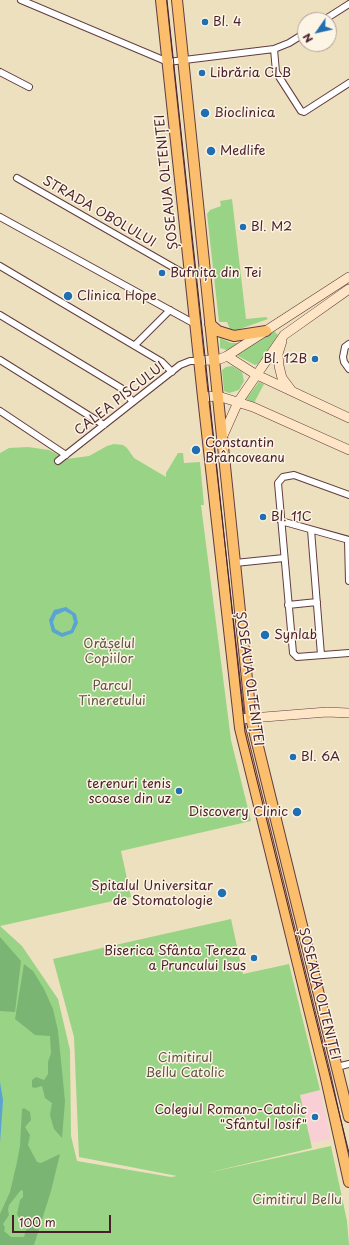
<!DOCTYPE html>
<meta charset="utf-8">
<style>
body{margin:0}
#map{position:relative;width:349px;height:1245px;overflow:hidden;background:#ede0be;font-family:"Playpen Sans",sans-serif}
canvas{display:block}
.north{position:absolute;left:297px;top:12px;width:40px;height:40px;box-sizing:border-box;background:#fcf5e5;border:1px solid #b59f9b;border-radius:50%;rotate:236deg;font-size:11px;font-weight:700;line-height:16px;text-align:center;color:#4a1f2b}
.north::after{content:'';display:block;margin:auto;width:14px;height:18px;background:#1f6fb2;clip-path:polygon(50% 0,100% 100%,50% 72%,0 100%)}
.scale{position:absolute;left:12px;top:1215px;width:99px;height:18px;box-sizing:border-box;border:2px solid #4a1f2b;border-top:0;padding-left:5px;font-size:12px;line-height:14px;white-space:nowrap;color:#4a1f2b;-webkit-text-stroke:3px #fcf5e5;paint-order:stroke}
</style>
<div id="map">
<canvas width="349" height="1245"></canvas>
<div class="north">N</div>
<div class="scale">100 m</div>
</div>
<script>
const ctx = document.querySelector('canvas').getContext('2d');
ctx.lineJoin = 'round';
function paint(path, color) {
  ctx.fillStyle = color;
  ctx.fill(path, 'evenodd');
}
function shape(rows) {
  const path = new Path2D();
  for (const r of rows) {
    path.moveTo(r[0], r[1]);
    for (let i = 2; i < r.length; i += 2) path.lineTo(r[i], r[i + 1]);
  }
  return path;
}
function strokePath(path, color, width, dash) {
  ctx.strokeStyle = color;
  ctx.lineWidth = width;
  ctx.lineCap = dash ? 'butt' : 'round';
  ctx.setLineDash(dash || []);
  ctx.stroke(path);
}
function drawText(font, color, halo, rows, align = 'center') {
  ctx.font = font + ' "Playpen Sans",sans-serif';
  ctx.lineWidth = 3;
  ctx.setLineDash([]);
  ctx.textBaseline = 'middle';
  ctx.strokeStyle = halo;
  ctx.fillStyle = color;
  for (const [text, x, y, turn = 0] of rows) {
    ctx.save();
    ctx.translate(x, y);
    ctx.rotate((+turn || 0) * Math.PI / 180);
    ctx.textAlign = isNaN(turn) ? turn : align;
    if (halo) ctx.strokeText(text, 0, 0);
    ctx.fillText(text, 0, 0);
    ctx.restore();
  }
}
paint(shape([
 [320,1090,331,1139,311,1143,300,1095]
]), '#f7cfd4');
paint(shape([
 [232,199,246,319,266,317,268,319,237,330,230,329,227,322,219,322,207,214,210,210,221,206,220,201],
 [274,331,278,335,258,364,255,365,238,356,238,353],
 [220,338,231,343,239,343,227,350,220,348],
 [232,366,242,372,244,381,239,390,229,393,224,391,222,370,226,367],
 [259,382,264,384,254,403,246,399],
 [114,444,123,445,127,448,134,458,166,477,166,473,178,453,183,453,184,463,200,462,204,505,201,505,231,740,251,821,121,851,131,897,0,926,22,946,58,999,70,1050,71,1136,77,1161,171,1177,177,1176,79,1157,74,1037,53,959,231,919,243,974,289,964,320,1090,300,1095,312,1148,207,1173,331,1146,347,1221,349,1245,0,1245,0,453,9,448,28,447,49,450,66,459,89,456,107,446]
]), '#99d386');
paint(shape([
 [0,937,21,961,15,1012,0,1011],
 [24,964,33,971,44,989,53,1009,58,1031,65,1101,62,1138,54,1129,50,1115,52,1103,45,1098,42,1086,35,1088,32,1087,32,1080,36,1077,44,1080,48,1074,48,1062,51,1053,50,1036,35,1035,15,1019],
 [24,1108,30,1112,31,1120,25,1127,30,1135,28,1145,37,1162,41,1163,60,1154,51,1191,34,1245,0,1245,0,1214,10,1192,17,1162,20,1146,22,1109],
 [21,1190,23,1191,23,1197,20,1200,17,1214,20,1219,30,1218,24,1237,11,1237,4,1231,5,1228,3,1224,9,1215,8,1210,9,1205]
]), '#7ab573');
paint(shape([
 [66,607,76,614,78,623,73,633,62,637,52,632,49,620,54,610],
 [65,611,72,615,74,622,71,630,62,633,55,629,53,622,56,615],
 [0,1082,3,1100,0,1143]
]), '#5ba3d2');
const street = shape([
 [21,0,168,62,274,49,289,43,305,33],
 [324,20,349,4],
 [274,49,276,72,301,111,304,112,349,83],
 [0,72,29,87],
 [17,178,190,277],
 [0,217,195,324],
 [0,266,162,362,172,372],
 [0,315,121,388,133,402],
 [349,344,345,347,343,357,344,362,349,369],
 [135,345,170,310],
 [0,360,104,425],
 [0,411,66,455],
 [58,461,180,365,190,361,199,361],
 [349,495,294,475,283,477,278,483,293,653,297,657,349,653],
 [281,521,349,540],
 [311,530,321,655],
 [348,540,349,581],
 [235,563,284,558],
 [288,605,317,602],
 [337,1067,349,1064]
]);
const secondary = shape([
 [282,341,278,354,279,366,282,378,291,390],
 [227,356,255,374,349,418],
 [199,361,220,359,227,356,349,277],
 [203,397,218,396,253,407,349,450],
 [222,438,238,402,284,335,349,289],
 [239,719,327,712,349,713]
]);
const primary = shape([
 [161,0,203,397,240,728,325,1074,349,1182],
 [177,0,251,718,349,1117],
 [210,324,218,331,234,336,266,331]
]);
strokePath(street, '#623c41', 8);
strokePath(secondary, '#623c41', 10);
strokePath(primary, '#623c41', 12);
strokePath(street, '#fff', 6);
strokePath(secondary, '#fde5c5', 9);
strokePath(primary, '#fabe6d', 10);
strokePath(shape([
 [167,0,245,732,349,1153]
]), '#4a1f2b', 1);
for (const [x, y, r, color] of [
 [205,22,4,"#1f6fb2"],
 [202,73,4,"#1f6fb2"],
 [205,113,5,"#1f6fb2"],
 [211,151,5,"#1f6fb2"],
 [243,227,4,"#1f6fb2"],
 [162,273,4,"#1f6fb2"],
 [68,296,5,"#1f6fb2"],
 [315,359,4,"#1f6fb2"],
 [196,450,5,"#1f6fb2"],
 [263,517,4,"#1f6fb2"],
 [265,635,5,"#1f6fb2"],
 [293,757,4,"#1f6fb2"],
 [179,791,4,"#1f6fb2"],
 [297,812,5,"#1f6fb2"],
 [222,893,5,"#1f6fb2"],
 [254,958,4,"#1f6fb2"],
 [315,1117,4,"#1f6fb2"]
]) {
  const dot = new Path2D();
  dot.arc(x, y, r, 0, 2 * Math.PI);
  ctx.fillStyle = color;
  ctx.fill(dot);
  strokePath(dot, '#fcf5e5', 1.5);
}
drawText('13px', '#4a1f2b', '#fcf5e5', [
 ["Bl. 4",213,22],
 ["Librăria CLB",210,73],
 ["Bioclinica",214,113],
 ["Medlife",220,151],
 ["Bl. M2",251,227],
 ["Bufnița din Tei",170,273],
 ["Clinica Hope",77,296],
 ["Bl. 12B",307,359,"right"],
 ["Constantin",205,443],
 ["Brâncoveanu",205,458],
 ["Bl. 11C",271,517],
 ["Synlab",274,635],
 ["Bl. 6A",301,757],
 ["terenuri tenis",171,784,"right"],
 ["scoase din uz",171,799,"right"],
 ["Discovery Clinic",288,812,"right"],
 ["Spitalul Universitar",213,886,"right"],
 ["de Stomatologie",213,901,"right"],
 ["Biserica Sfânta Tereza",246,951,"right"],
 ["a Pruncului Isus",246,966,"right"],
 ["Colegiul Romano-Catolic",307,1110,"right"],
 ["\"Sfântul Iosif\"",307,1125,"right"]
], 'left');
drawText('13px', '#4a1f2b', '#fcf5e5', [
 ["ȘOSEAUA OLTENIȚEI",167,182,-96],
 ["STRADA OBOLULUI",99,212,30],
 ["CALEA PISCULUI",120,399,-38],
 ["ȘOSEAUA OLTENIȚEI",249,679,82],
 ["ȘOSEAUA OLTENIȚEI",319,994,76]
]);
drawText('13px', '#625546', '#fcf5e5', [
 ["Orășelul",109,644],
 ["Copiilor",109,659],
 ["Parcul",112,686],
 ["Tineretului",112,701],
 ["Cimitirul",185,1058],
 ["Bellu Catolic",185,1073],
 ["Cimitirul Bellu",297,1200]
]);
</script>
